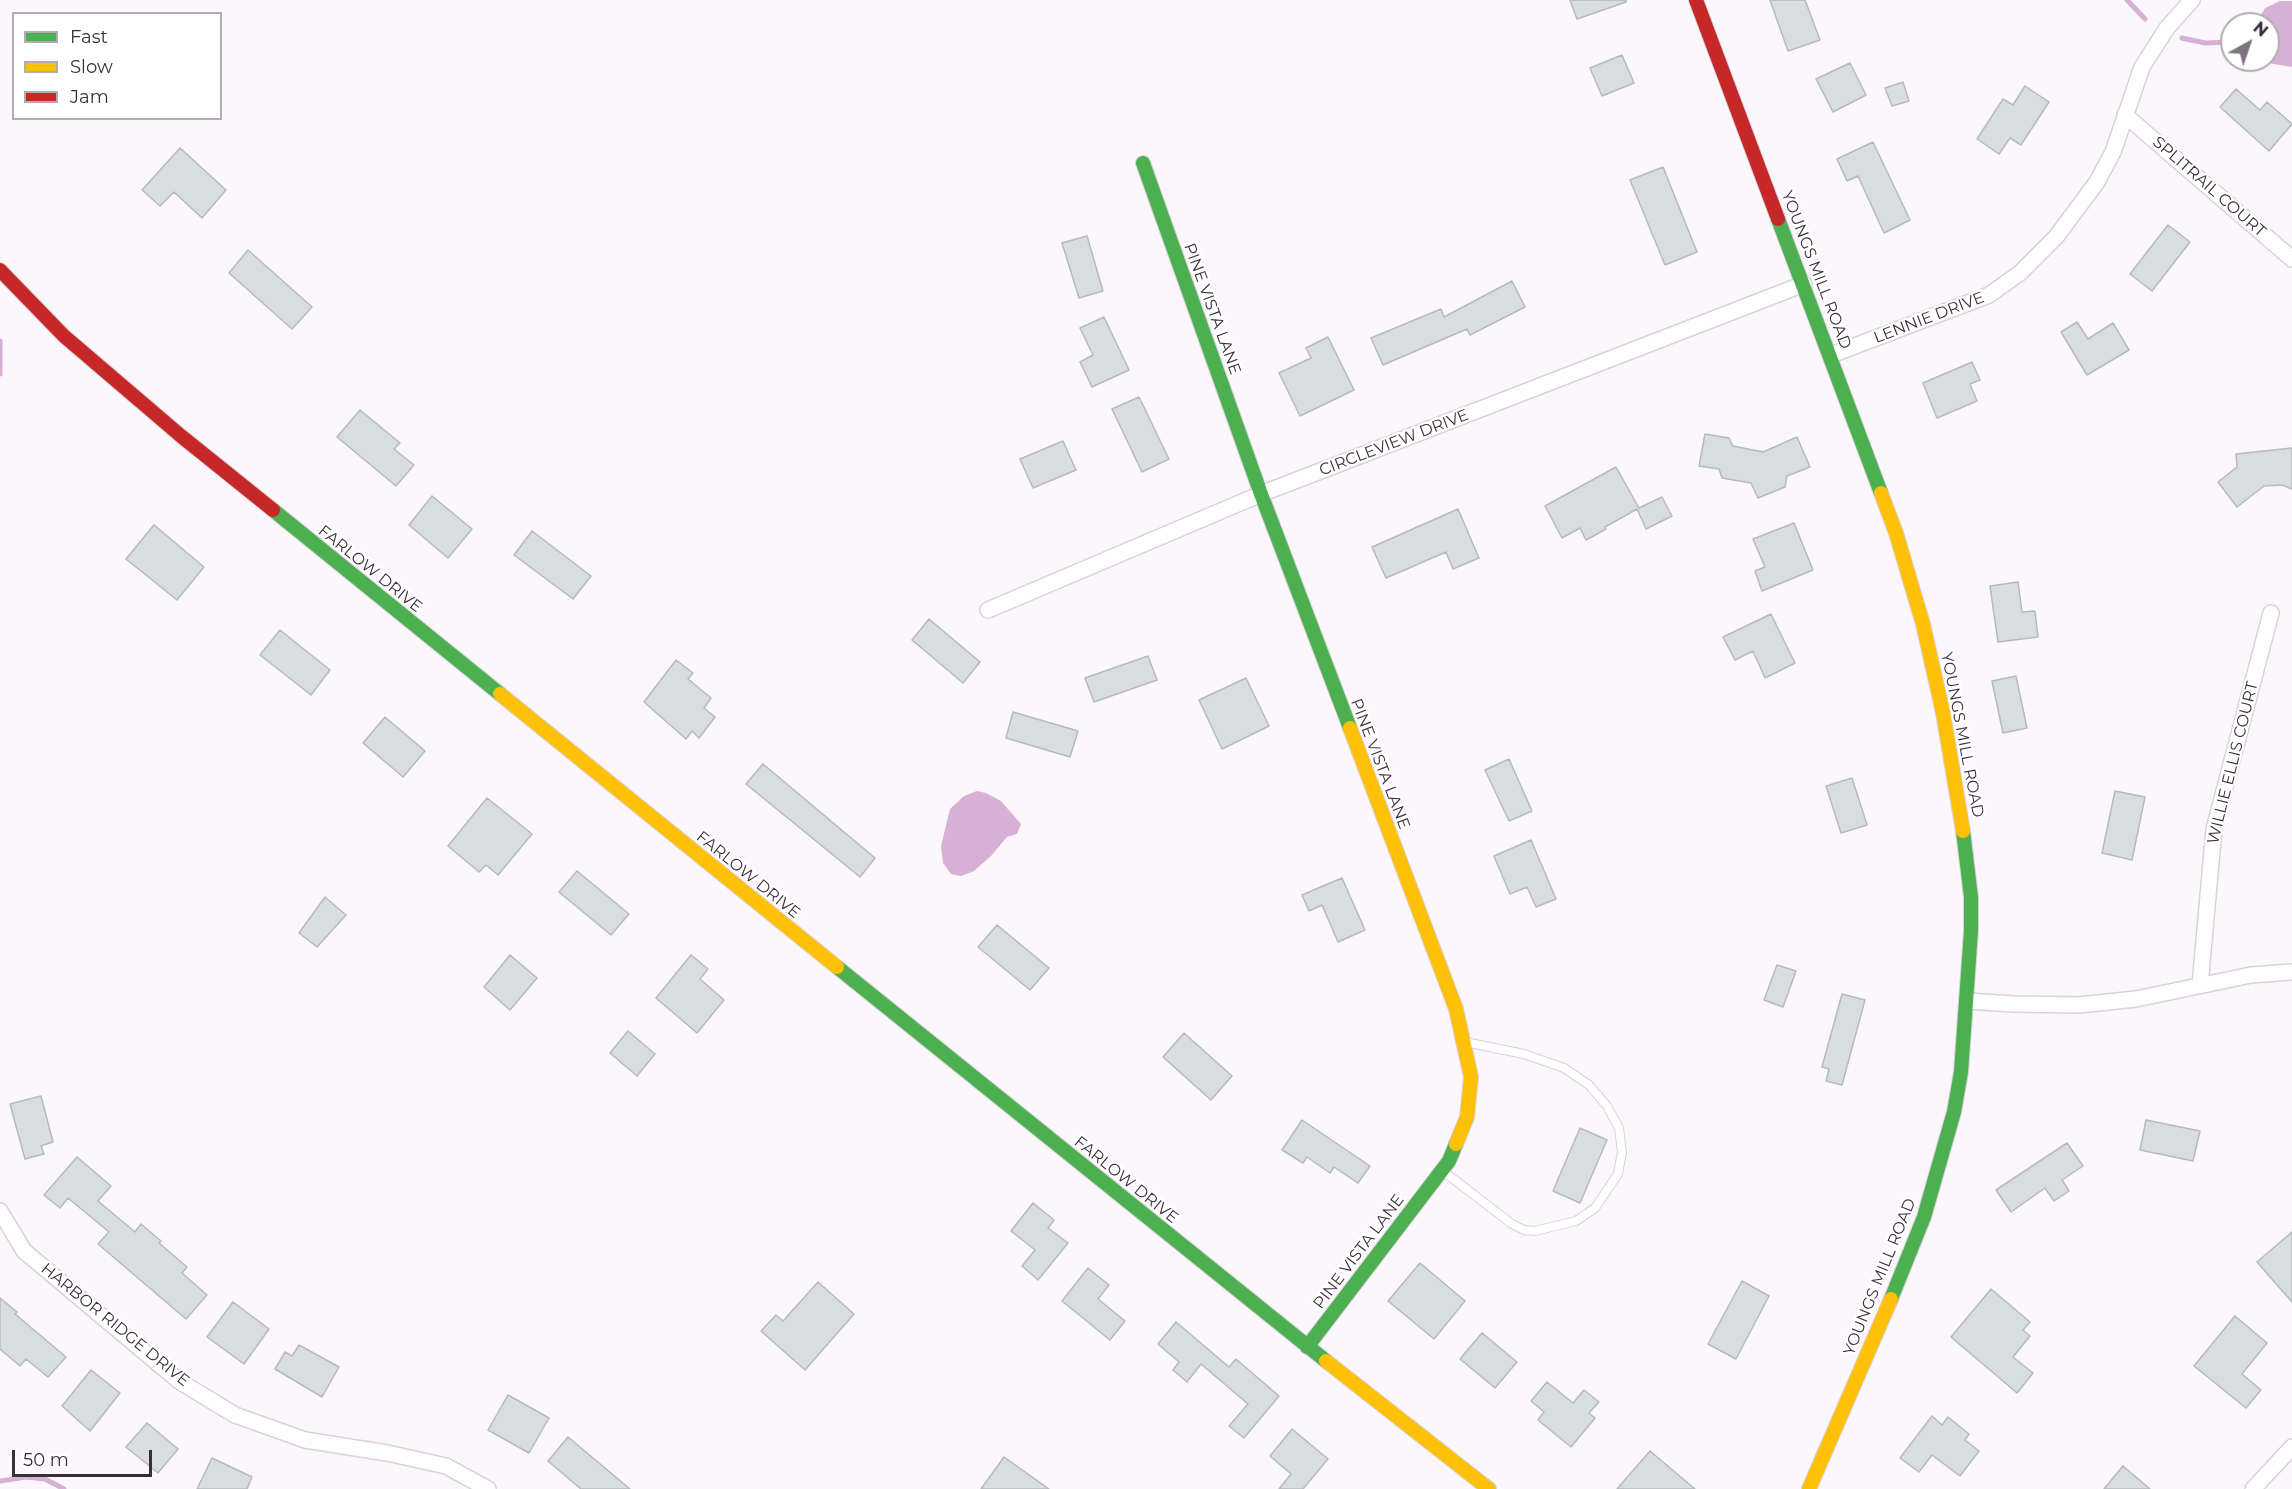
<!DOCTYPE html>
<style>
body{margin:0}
#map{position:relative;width:2292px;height:1489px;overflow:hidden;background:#fcf7fc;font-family:Montserrat,sans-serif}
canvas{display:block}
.legend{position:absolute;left:12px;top:12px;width:210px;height:108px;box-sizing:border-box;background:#fff;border:2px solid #b0acb0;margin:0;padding:8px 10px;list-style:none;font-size:18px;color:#392f39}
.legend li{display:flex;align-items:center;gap:12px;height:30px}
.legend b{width:30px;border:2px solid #b0acb0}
.north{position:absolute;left:2220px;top:12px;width:60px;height:60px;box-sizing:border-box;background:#fff;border:2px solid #b0acb0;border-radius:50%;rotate:40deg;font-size:16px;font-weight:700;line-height:24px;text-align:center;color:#392f39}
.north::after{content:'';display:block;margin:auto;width:21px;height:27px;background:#7d757d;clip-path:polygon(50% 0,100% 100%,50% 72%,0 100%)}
.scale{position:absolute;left:12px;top:1450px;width:140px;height:27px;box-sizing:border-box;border:3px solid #392f39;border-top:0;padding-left:8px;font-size:18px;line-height:21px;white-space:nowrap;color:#392f39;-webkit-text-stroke:4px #fff;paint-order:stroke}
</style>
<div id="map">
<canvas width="2292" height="1489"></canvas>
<ul class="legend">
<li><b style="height:8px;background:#4caf50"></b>Fast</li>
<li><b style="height:8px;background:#ffc107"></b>Slow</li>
<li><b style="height:8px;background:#c62828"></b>Jam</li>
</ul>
<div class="north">N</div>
<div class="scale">50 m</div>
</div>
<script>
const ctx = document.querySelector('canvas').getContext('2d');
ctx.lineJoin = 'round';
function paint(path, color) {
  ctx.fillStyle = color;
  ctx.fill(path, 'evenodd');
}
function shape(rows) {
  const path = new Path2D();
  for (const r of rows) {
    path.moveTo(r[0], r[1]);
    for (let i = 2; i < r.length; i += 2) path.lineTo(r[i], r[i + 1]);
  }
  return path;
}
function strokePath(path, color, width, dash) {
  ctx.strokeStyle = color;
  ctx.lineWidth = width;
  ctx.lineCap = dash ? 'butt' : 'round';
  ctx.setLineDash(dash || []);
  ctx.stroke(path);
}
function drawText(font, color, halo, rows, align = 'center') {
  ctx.font = font + ' Montserrat,sans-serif';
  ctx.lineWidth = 4.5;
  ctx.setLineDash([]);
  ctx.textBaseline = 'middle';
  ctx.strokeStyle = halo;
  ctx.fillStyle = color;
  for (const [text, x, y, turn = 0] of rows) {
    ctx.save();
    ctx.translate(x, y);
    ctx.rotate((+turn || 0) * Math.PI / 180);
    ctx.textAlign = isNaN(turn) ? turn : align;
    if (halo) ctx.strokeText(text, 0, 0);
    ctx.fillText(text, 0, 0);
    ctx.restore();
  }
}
paint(shape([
 [2280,1,2292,1,2292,67,2268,63,2264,60,2268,60,2268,24,2256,24,2265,8],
 [977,791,986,793,1001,801,1021,824,1017,834,1007,837,991,856,974,871,961,876,951,874,943,863,941,846,950,809,964,796]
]), '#d7b0d6');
strokePath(shape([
 [2127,0,2145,19],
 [2182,38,2205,43,2232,42],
 [0,341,0,374],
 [0,1481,26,1477,45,1479,64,1489]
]), '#d7b0d6', 5);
const building = shape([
 [1570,0,1626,0,1626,2,1577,19,1570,0],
 [1770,0,1805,0,1820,40,1788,51,1770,0],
 [1622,55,1634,83,1602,96,1590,68,1622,55],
 [1850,63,1866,95,1833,112,1816,79,1850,63],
 [1903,82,1909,101,1892,106,1885,88,1903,82],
 [2025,86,2049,102,2021,145,2010,138,1999,154,1977,139,2003,99,2013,105,2025,86],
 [2236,89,2260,110,2267,102,2292,124,2269,151,2220,107,2236,89],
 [1873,142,1910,220,1884,233,1858,176,1847,181,1837,159,1873,142],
 [180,148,226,190,202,218,174,192,160,206,142,190,180,148],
 [1663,167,1697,252,1665,265,1630,180,1663,167],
 [2168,225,2190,242,2152,291,2130,274,2168,225],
 [1087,236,1103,291,1079,298,1062,243,1087,236],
 [248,250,312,307,292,329,229,273,248,250],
 [1512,281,1525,307,1470,335,1467,329,1383,365,1371,338,1441,309,1444,317,1512,281],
 [1104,317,1129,370,1092,387,1080,362,1093,355,1080,328,1104,317],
 [2077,322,2088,339,2113,323,2129,350,2087,375,2061,332,2077,322],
 [1328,337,1354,390,1300,416,1279,373,1311,358,1306,348,1328,337],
 [1972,362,1980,380,1970,384,1977,401,1937,418,1923,383,1972,362],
 [1139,397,1169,459,1142,472,1112,409,1139,397],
 [360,410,400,443,394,449,414,465,396,486,337,437,360,410],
 [1705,434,1729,438,1733,446,1763,452,1797,437,1810,467,1787,476,1785,487,1758,498,1751,483,1722,478,1719,469,1699,466,1705,434],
 [1063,441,1076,470,1033,488,1020,459,1063,441],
 [2292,448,2292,489,2282,485,2264,486,2237,507,2218,482,2237,467,2236,454,2292,448],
 [1616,467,1639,508,1662,497,1672,516,1646,529,1637,509,1605,527,1606,529,1586,540,1580,528,1562,538,1545,506,1616,467],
 [432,496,472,529,448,558,409,525,432,496],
 [1458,509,1479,558,1453,569,1446,552,1386,578,1372,547,1458,509],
 [1794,523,1813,570,1762,591,1755,571,1765,567,1753,539,1794,523],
 [154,525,204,567,177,600,126,559,154,525],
 [532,531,591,576,573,599,514,555,532,531],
 [2018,582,2022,612,2035,611,2038,637,1998,642,1990,586,2018,582],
 [1771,614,1795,663,1765,678,1753,651,1735,660,1723,637,1771,614],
 [929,619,980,662,963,683,912,640,929,619],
 [280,630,330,670,311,695,260,655,280,630],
 [1148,656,1157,680,1094,702,1085,678,1148,656],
 [676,660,693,673,688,679,711,698,704,708,715,717,699,738,692,731,686,739,644,702,676,660],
 [2016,676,2027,728,2003,733,1992,681,2016,676],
 [1246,678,1269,726,1222,749,1199,700,1246,678],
 [1013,712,1078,731,1070,757,1006,738,1013,712],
 [385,717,425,751,403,777,363,743,385,717],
 [1509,759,1532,811,1509,821,1485,770,1509,759],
 [763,764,875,858,860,877,746,784,763,764],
 [1852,778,1867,825,1841,833,1826,786,1852,778],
 [2115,791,2145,797,2132,860,2102,853,2115,791],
 [487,798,532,834,498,875,486,865,479,872,448,846,487,798],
 [1531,840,1556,899,1536,907,1527,887,1510,894,1494,856,1531,840],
 [577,871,629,914,611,935,559,892,577,871],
 [1342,878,1365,930,1338,942,1322,905,1309,911,1302,895,1342,878],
 [325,897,346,915,317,947,299,933,325,897],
 [997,925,1049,968,1030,990,978,947,997,925],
 [510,955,537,978,510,1010,484,987,510,955],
 [691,955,708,969,700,979,724,1000,697,1033,656,998,691,955],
 [1777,965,1796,971,1783,1007,1764,1000,1777,965],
 [1842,994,1865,1000,1842,1085,1826,1081,1829,1069,1822,1067,1842,994],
 [628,1031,655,1054,637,1076,610,1053,628,1031],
 [1184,1033,1232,1076,1211,1100,1163,1057,1184,1033],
 [41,1096,53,1142,41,1146,44,1154,25,1159,10,1104,41,1096],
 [1302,1120,1370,1166,1358,1183,1334,1167,1330,1173,1307,1157,1303,1163,1282,1150,1302,1120],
 [2146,1120,2200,1131,2193,1161,2140,1150,2146,1120],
 [1580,1128,1607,1140,1580,1203,1553,1191,1580,1128],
 [2067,1143,2083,1166,2062,1180,2069,1191,2054,1201,2045,1188,2011,1212,1996,1190,2067,1143],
 [77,1157,111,1186,98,1201,135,1232,141,1224,161,1241,159,1243,187,1267,182,1273,207,1295,186,1319,98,1244,109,1232,68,1198,60,1208,44,1195,77,1157],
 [1033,1203,1054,1220,1048,1228,1068,1243,1038,1280,1022,1266,1035,1250,1011,1231,1033,1203],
 [2292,1232,2292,1302,2257,1262,2292,1232],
 [1420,1263,1465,1301,1434,1339,1388,1301,1420,1263],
 [1088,1268,1109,1285,1098,1299,1125,1321,1110,1340,1062,1301,1088,1268],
 [1742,1281,1769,1296,1736,1359,1708,1344,1742,1281],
 [818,1282,854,1314,805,1370,761,1331,776,1315,783,1321,818,1282],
 [1991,1289,2030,1322,2023,1330,2030,1336,2013,1357,2033,1373,2017,1393,1951,1337,1991,1289],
 [0,1298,17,1312,15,1314,66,1357,48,1377,26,1359,20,1366,0,1349,0,1298],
 [233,1302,269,1329,244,1364,207,1337,233,1302],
 [2235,1316,2267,1343,2242,1374,2261,1390,2246,1408,2194,1366,2235,1316],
 [1176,1322,1229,1367,1236,1359,1279,1396,1244,1438,1229,1426,1248,1404,1201,1364,1187,1382,1173,1370,1179,1362,1158,1344,1176,1322],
 [1482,1333,1517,1362,1495,1388,1460,1359,1482,1333],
 [299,1345,339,1367,322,1397,275,1369,285,1352,292,1356,299,1345],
 [91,1370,120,1393,90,1431,62,1406,91,1370],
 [1547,1382,1573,1403,1584,1390,1599,1402,1589,1413,1595,1418,1571,1447,1538,1420,1544,1412,1531,1401,1547,1382],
 [508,1395,549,1418,529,1453,488,1430,508,1395],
 [1932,1416,1942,1425,1948,1417,1969,1434,1965,1440,1979,1451,1960,1476,1932,1455,1919,1472,1900,1458,1932,1416],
 [147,1423,178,1449,158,1473,126,1447,147,1423],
 [1292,1429,1328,1459,1303,1489,1279,1489,1291,1474,1270,1456,1292,1429],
 [568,1437,630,1489,581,1489,548,1461,568,1437],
 [1650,1451,1695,1489,1617,1489,1650,1451],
 [1004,1457,1049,1489,981,1489,1004,1457],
 [212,1458,252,1477,247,1489,197,1489,212,1458],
 [2123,1466,2150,1489,2104,1489,2123,1466]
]);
paint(building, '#d8ddde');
strokePath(building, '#b5babc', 1.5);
const lane = shape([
 [1443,1171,1512,1224,1524,1230,1535,1231,1576,1221,1595,1208,1618,1174,1622,1152,1619,1128,1607,1106,1589,1085,1564,1068,1524,1054,1465,1042]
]);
const street = shape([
 [2125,115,2292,259],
 [1831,355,1989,295,2020,273,2056,237,2097,182,2113,152,2142,67,2167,28,2192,0],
 [988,610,1261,494,1804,284],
 [2200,985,2214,829,2271,613],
 [1967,1001,2014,1004,2079,1005,2136,999,2251,975,2292,972],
 [0,1211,24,1251,179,1381,235,1415,305,1440,387,1453,446,1466,488,1489],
 [2253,1489,2292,1447]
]);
const fast = shape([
 [1143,163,1261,494,1350,728],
 [1778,219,1881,493],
 [273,510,500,694],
 [837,967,1326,1361],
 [1891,1299,1924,1217,1954,1112,1961,1072,1971,931,1971,897,1963,831],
 [1307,1347,1449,1161,1456,1144]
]);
const slow = shape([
 [1881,493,1896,533,1923,624,1943,713,1963,831],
 [500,694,837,967],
 [1350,728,1456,1009,1471,1077,1467,1117,1456,1144],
 [1326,1361,1489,1489],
 [1809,1489,1891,1299]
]);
const jam = shape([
 [1696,0,1778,219],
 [0,270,64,336,181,436,273,510]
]);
strokePath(lane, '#d9d2d9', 10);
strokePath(street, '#d9d2d9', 18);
strokePath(fast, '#d9d2d9', 16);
strokePath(slow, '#d9d2d9', 16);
strokePath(jam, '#d9d2d9', 16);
strokePath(lane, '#fffeff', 8);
strokePath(street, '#fffeff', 15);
strokePath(fast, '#4caf50', 14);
strokePath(slow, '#ffc107', 14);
strokePath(jam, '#c62828', 14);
drawText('16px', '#392f39', '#fff', [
 ["SPLITRAIL COURT",2209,187,41],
 ["YOUNGS MILL ROAD",1816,270,69],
 ["PINE VISTA LANE",1212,309,70],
 ["LENNIE DRIVE",1929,318,-21],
 ["CIRCLEVIEW DRIVE",1394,443,-21],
 ["FARLOW DRIVE",370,569,39],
 ["YOUNGS MILL ROAD",1962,735,79],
 ["WILLIE ELLIS COURT",2233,763,-76],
 ["PINE VISTA LANE",1380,764,69],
 ["FARLOW DRIVE",748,875,39],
 ["FARLOW DRIVE",1126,1180,39],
 ["PINE VISTA LANE",1359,1252,-53],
 ["YOUNGS MILL ROAD",1880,1277,-68],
 ["HARBOR RIDGE DRIVE",115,1325,39]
]);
</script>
